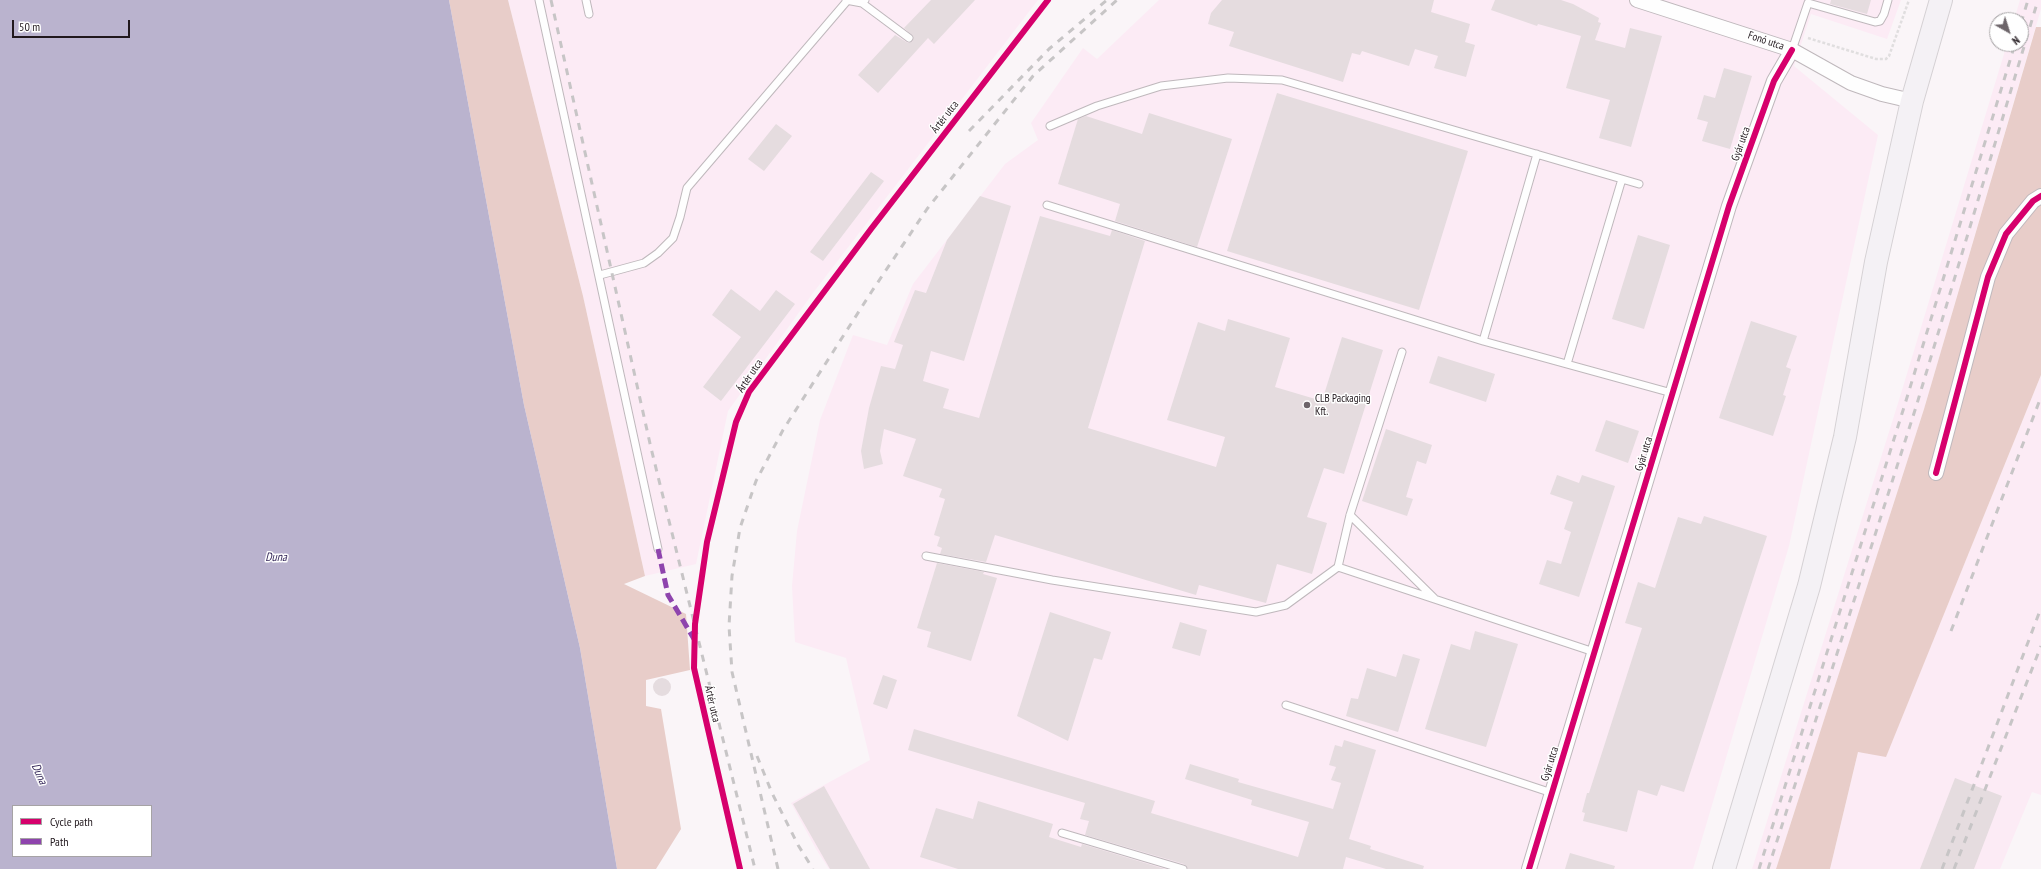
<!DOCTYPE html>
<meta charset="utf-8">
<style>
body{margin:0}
#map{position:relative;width:2041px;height:869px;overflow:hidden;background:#faf5f8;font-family:"PT Sans Narrow",sans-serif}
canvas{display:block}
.legend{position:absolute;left:12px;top:805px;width:140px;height:52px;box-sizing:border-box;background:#fff;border:1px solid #a6a3a5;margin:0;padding:5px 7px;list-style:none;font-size:12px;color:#21181d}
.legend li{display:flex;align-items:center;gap:8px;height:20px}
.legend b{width:20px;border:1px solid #a6a3a5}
.north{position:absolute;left:1989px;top:12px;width:40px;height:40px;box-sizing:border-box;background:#fff;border:1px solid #a6a3a5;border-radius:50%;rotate:141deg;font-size:11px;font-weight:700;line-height:16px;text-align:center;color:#21181d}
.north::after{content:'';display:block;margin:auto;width:14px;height:18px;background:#6d656a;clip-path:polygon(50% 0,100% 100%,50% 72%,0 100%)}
.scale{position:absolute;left:12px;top:20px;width:118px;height:18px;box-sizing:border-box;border:2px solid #21181d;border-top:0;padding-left:5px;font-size:12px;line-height:14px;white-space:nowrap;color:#21181d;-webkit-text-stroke:3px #fff;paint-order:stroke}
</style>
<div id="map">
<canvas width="2041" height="869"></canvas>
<ul class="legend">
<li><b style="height:5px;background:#d6006c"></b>Cycle path</li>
<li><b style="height:5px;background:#8e44ad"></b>Path</li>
</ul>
<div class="north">N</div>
<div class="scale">50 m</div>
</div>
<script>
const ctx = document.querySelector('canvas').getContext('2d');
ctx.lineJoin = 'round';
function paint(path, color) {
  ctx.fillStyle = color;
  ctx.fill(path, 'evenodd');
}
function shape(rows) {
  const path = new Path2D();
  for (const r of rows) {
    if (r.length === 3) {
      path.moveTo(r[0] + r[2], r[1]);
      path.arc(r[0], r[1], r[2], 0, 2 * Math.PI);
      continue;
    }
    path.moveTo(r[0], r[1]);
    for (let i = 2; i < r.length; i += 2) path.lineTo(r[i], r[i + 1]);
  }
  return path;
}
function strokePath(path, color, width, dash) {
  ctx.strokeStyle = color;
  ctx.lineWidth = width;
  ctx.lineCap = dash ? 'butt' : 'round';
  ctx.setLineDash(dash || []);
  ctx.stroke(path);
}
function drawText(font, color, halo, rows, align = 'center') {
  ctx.font = font + ' "PT Sans Narrow",sans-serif';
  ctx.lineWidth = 3;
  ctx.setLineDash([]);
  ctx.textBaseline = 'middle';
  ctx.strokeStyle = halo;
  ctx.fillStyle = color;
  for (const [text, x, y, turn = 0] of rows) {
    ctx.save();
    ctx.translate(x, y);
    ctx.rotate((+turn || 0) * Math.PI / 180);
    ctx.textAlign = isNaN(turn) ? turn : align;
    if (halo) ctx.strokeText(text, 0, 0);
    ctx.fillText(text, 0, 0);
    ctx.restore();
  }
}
paint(shape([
 [508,0,1038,0,813,293,728,411,696,564,645,576,583,296],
 [1159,0,1901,0,1887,39,1811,14,1794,66,1878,135,1789,546,1693,869,829,869,816,849,791,803,870,760,846,658,795,642,792,586,797,531,820,420,853,335,887,345,913,284,1005,164,1038,140,1031,123,1083,48,1097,59],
 [2020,0,2041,0,2041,9,1924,409,1776,869,1752,869,1899,400,2007,44,2021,44,2021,20,2014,20],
 [2041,375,2041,795,2032,792,2000,869,1830,869,1858,752,1886,756]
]), '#fcebf5');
paint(shape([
 [449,0,508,0,583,296,645,576,624,584,686,614,690,670,646,680,646,706,661,709,681,829,656,869,617,869,580,648,524,405],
 [2036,27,2041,27,2041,375,1886,757,1858,752,1830,869,1776,869,1924,409]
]), '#e8cdc9');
paint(shape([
 [0,0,449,0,524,405,580,648,617,869,0,869],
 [13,806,151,806,151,856,13,856]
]), '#bab3ce');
paint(shape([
 [931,0,975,0,934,44,928,38,878,93,858,75,895,35,908,43,913,41,913,36,904,28],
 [1222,0,1434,0,1431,12,1470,24,1465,42,1475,45,1466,77,1434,68,1438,56,1415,49,1409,66,1362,51,1360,55,1352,53,1343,82,1229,46,1234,32,1208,24,1211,13],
 [1495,0,1561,0,1573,4,1599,18,1598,22,1601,23,1595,40,1625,48,1630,28,1662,36,1631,147,1599,138,1610,100,1566,88,1581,36,1538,24,1537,26,1491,10],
 [1831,0,1871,0,1867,14,1830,4],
 [1724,68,1752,76,1730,149,1702,141,1708,122,1697,119,1704,95,1715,98],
 [1277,93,1468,151,1419,310,1227,251],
 [1149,113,1232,139,1197,247,1115,221,1120,204,1058,184,1078,119,1086,116,1142,134],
 [776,124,792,136,764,171,748,159],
 [871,172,884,181,823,261,810,252],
 [980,196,1011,206,964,361,931,351,923,381,949,389,943,408,979,418,1040,216,1110,236,1112,230,1145,241,1088,428,1216,467,1225,437,1167,420,1198,322,1225,331,1228,319,1290,338,1275,387,1322,401,1342,337,1383,350,1344,474,1324,468,1307,517,1327,523,1312,574,1277,564,1266,603,1199,585,1196,595,995,535,986,562,940,554,942,548,937,546,940,537,934,535,945,499,939,497,942,489,903,476,916,439,884,429,880,451,883,464,864,469,861,451,869,408,881,366,895,369,903,345,894,342,915,290,926,293,947,240],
 [1638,235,1670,245,1644,329,1612,319],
 [731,289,760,311,776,290,795,304,721,401,703,387,741,337,712,315],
 [1751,321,1797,336,1786,367,1791,369,1783,395,1786,396,1773,436,1719,418],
 [1438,356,1495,374,1486,402,1429,383],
 [1606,420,1639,431,1628,463,1595,451],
 [1386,429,1432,445,1426,464,1417,461,1406,497,1413,499,1407,516,1362,501],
 [1557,475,1579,483,1582,475,1615,486,1579,597,1539,584,1547,560,1561,564,1571,532,1564,529,1573,502,1550,494],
 [1704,516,1767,536,1684,792,1661,785,1657,796,1638,790,1627,832,1583,821,1585,813,1582,812,1587,793,1589,793,1642,628,1625,623,1638,582,1655,588,1678,517,1701,524],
 [937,563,984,572,983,574,997,578,971,661,927,647,931,632,917,628],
 [1050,612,1111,632,1102,660,1094,658,1068,741,1017,716],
 [1180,622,1207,630,1200,656,1172,648],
 [1475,631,1518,644,1486,747,1425,729,1451,644,1470,650],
 [1403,654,1420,659,1398,732,1346,716,1351,698,1358,699,1367,668,1396,677],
 [883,675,897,680,887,709,873,704],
 [662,687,9],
 [914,729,1155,801,1151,813,1298,857,1309,822,1251,805,1252,800,1185,779,1190,764,1239,779,1238,782,1333,809,1341,783,1331,780,1336,767,1329,765,1335,745,1342,747,1344,740,1376,750,1349,839,1371,846,1370,849,1424,866,1423,869,1386,869,1346,857,1343,869,1188,869,1184,864,1085,835,1089,821,1080,819,1085,803,908,750],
 [1955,778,2002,796,1974,869,1920,869],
 [824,786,870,869,830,869,793,804],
 [978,801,1053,824,1049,837,1081,847,1082,844,1165,869,958,869,920,857,936,808,973,819],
 [1570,853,1615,866,1614,869,1565,869]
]), '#e5dcdf');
const lane = shape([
 [539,0,658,549],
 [586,0,589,14],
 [846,0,862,3,865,0],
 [862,3,909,38],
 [1792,50,1808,3,1875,22,1880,21,1884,14,1888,0],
 [1050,126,1097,106,1161,86,1228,78,1282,80,1639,184],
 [1047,205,1483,341,1672,393],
 [600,275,644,263,658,253,673,238,680,217,687,188,847,1],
 [1483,341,1537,154],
 [1402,352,1350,515,1338,567,1594,652],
 [1567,364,1622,179],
 [1350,515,1434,598],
 [926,556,1052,580,1256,612,1286,605,1338,567],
 [1286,705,1552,793],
 [1062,833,1183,869]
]);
const street = shape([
 [1637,0,1792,50,1851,83,1882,94,1912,101],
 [1936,473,1988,277,2006,234,2033,201,2041,196],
 [1529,869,1729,206,1774,81,1792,50]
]);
const primary = shape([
 [1724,869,1809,586,1845,437,1876,262,1912,101,1941,0]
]);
strokePath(lane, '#bfb8bc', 9);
strokePath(street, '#bfb8bc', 16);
strokePath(primary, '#d5d1d4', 24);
strokePath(shape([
 [1808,38,1876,59,1886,59,1889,56,1909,0]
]), '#e0dedf', 2.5, [3, 2]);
strokePath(lane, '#fefefe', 7);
strokePath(street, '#fefefe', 14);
strokePath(primary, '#f4f1f5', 22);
strokePath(shape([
 [551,0,651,448,755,869],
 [2021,23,2028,0],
 [969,131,1049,49,1107,0],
 [1951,631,2041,397],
 [757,756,772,793,798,845,813,869],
 [778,869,732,672,729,626,732,576,740,528,756,481,783,430,872,291,927,209,1033,76,1117,0],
 [1759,869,1905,404,2015,44],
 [1768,869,1916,407,2038,0],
 [1942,869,2041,608],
 [1954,869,2041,646]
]), '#c7c5c6', 3, [7, 7]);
strokePath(shape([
 [658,549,668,595,694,639]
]), '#8e44ad', 5, [10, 5]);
strokePath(shape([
 [1936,473,1988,277,2006,234,2033,201,2041,196],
 [740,869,694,668,695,624,707,542,736,422,749,392,871,229,1048,0],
 [1529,869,1729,206,1774,81,1792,50]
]), '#d6006c', 6);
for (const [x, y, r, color] of [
 [1307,405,4,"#6d656a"]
]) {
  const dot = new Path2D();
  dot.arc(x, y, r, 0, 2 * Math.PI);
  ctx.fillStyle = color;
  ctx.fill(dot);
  strokePath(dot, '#fff', 1.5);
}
drawText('11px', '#21181d', '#fff', [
 ["Fonó utca",1766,41,19],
 ["Ártér utca",945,117,-52],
 ["Gyár utca",1741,144,-70],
 ["Ártér utca",750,376,-56],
 ["Gyár utca",1644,454,-73],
 ["Ártér utca",712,704,77],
 ["Gyár utca",1550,764,-73]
]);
drawText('11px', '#21181d', '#fff', [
 ["CLB Packaging",1315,399],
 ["Kft.",1315,412]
], 'left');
drawText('italic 12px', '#372a5b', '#fff', [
 ["Duna",276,558],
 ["Duna",39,774,67]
]);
</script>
